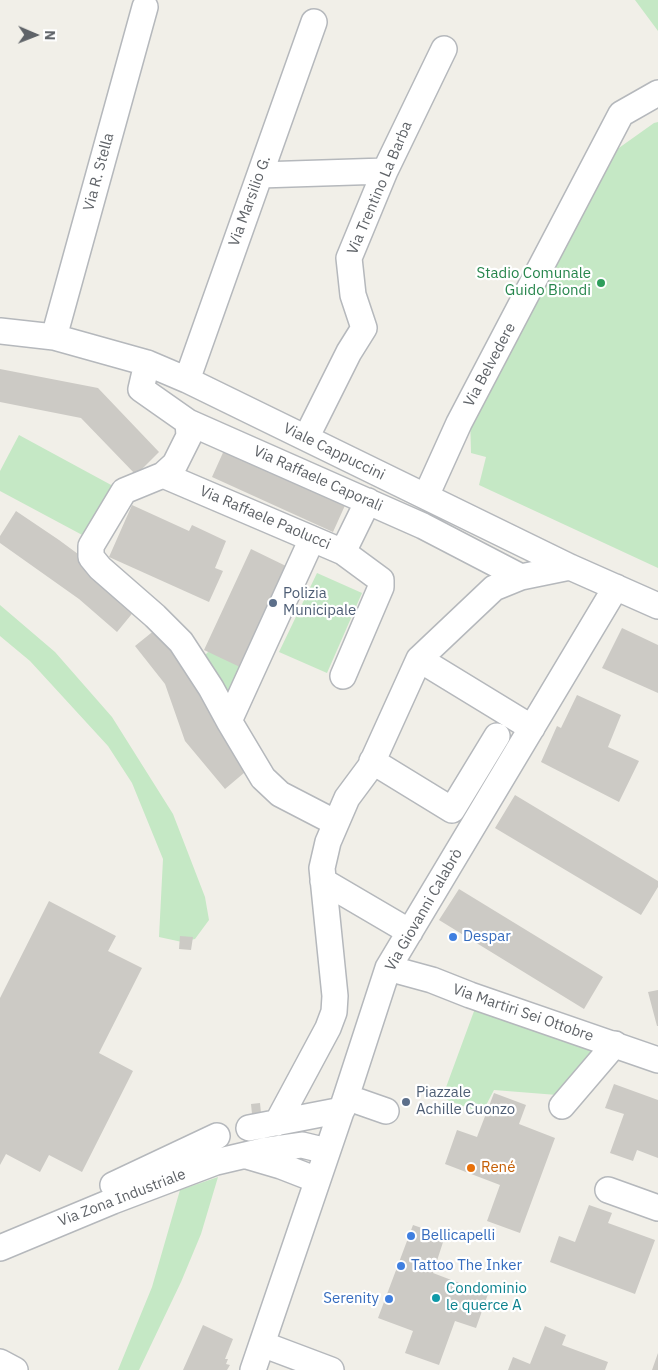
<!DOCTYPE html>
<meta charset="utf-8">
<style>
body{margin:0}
#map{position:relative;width:658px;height:1370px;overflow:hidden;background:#f1efe8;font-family:"IBM Plex Sans",sans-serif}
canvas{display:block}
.north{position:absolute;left:10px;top:10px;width:50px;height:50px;-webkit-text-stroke:4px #fff;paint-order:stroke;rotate:91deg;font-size:14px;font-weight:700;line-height:20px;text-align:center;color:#5f6368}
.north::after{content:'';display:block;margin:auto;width:18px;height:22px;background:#5f6368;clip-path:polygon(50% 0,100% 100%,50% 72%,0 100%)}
</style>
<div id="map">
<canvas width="658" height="1370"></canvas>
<div class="north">N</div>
</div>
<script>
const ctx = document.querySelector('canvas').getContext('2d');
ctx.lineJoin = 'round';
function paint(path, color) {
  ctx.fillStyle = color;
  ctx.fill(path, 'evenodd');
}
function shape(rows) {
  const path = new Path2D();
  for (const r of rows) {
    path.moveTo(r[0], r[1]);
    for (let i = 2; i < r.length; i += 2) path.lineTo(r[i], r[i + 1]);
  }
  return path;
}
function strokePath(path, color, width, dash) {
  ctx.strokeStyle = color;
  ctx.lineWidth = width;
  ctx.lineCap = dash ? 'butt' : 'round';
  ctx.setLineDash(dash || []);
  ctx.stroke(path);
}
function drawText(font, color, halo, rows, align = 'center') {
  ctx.font = font + ' "IBM Plex Sans",sans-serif';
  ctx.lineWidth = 4.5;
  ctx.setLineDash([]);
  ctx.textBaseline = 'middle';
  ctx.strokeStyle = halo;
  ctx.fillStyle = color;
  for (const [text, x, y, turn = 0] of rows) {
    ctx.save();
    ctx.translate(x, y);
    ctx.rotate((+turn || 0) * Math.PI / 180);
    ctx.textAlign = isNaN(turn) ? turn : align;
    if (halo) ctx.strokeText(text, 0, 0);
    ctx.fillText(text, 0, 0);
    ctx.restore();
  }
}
paint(shape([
 [635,0,658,0,658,31],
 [658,122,658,568,479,485,486,457,471,453,470,416,616,150,654,123],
 [19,435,113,486,86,537,0,491,0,471],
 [317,573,362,593,327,673,279,652],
 [0,605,55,652,112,717,173,814,205,897,209,920,195,939,182,942,159,937,163,859,132,783,108,746,30,661,0,636],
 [209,651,254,659,235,693,226,694,202,658],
 [477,1003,597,1043,590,1062,557,1095,494,1090,482,1113,447,1100,445,1090],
 [218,1177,201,1234,181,1282,139,1370,118,1370,152,1287,180,1190]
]), '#c5e8c5');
paint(shape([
 [0,369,98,388,159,452,136,475,81,418,0,402],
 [226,446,347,501,333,532,212,477],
 [132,505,189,531,192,525,226,541,215,568,223,571,209,602,109,557],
 [16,511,59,540,101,571,140,604,117,632,79,599,0,543,0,536],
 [251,549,288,567,242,668,204,650],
 [161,625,195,667,215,724,251,767,225,789,185,741,165,684,135,646],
 [622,628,658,645,658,693,602,668],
 [577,695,621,715,608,747,639,761,619,802,541,762,557,726,561,728],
 [515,795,658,881,658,887,641,915,495,828],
 [459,889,603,977,584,1009,439,920],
 [49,901,116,936,108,951,142,968,99,1053,133,1071,82,1172,49,1155,40,1172,6,1154,0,1165,0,998],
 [180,936,193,937,191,950,179,949],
 [658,990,658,1026,657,1026,648,992],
 [614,1084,658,1100,658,1158,637,1150,633,1161,610,1153,624,1114,605,1108],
 [494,1093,526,1105,519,1124,555,1138,520,1233,487,1221,500,1185,445,1164,457,1130,477,1137],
 [260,1103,261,1113,252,1114,251,1104],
 [589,1205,612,1213,608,1223,655,1240,635,1294,550,1262,559,1236,575,1242],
 [413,1225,445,1236,433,1273,488,1294,476,1328,455,1321,439,1365,405,1353,413,1331,378,1318],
 [203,1325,233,1339,225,1359,228,1359,226,1364,230,1365,227,1370,183,1370],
 [545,1326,566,1335,562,1345,608,1362,605,1370,508,1370,513,1357,530,1364],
 [658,1353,658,1370,652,1370]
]), '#cccac5');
const minor = shape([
 [260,175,385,171],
 [0,331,54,337,147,363,187,380,570,567,658,606],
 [54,337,145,7],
 [147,363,141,389,188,422,423,526,521,577],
 [187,380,314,22],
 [188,422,189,436,175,464,163,475,124,491,91,546,91,557,100,568,155,616,181,642,211,688,229,721,263,778,280,794,336,823],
 [306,438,349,352,364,328,353,295,349,258,385,171,444,49],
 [163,475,343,552,368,501],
 [426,496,459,423,621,114,658,93],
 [343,552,381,580,381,587,343,676],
 [419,659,532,728],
 [229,721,312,539],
 [372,761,452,810,497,736],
 [323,881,410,932],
 [388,968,432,980,470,995,658,1060],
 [346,1097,386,1111],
 [562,1106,615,1044],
 [277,1123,328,1028,334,1012,335,996,322,868,328,842,347,798,370,767,419,659,494,588,521,577,570,567],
 [249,1128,342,1110],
 [247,1156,281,1166,317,1180],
 [113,1185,217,1136],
 [608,1190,658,1208],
 [0,1248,113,1201,216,1162,267,1150,302,1145,327,1151],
 [262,1344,331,1370],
 [0,1362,15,1370],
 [253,1370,346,1097,388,968,616,587]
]);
strokePath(minor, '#b5b8bc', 28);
strokePath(minor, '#fff', 25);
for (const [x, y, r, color] of [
 [601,283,5,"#2e9e5b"],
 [273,603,5,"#5c6f8a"],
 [453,937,5,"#3f7fe0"],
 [406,1102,5,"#5c6f8a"],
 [471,1168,5,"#e8710a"],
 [411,1236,5,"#3f7fe0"],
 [401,1266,5,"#3f7fe0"],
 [436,1298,5,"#0f9aa8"],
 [389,1299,5,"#3f7fe0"]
]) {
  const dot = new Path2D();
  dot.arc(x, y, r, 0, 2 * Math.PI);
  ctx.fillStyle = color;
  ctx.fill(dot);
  strokePath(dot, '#fff', 2);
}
drawText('15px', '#5f6368', '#fff', [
 ["Via R. Stella",99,172,-75],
 ["Via Trentino La Barba",380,188,-67],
 ["Via Marsilio G.",250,201,-70],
 ["Via Belvedere",490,365,-62],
 ["Viale Cappuccini",334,452,26],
 ["Via Raffaele Caporali",318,479,24],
 ["Via Raffaele Paolucci",265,518,23],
 ["Via Giovanni Calabrò",424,910,-60],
 ["Via Martiri Sei Ottobre",523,1013,19],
 ["Via Zona Industriale",122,1198,-21]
]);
drawText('15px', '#27864d', '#fff', [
 ["Stadio Comunale",591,274],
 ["Guido Biondi",591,291]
], 'right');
drawText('15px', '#4e5e75', '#fff', [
 ["Polizia",283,594],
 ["Municipale",283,611],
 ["Piazzale",416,1093],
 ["Achille Cuonzo",416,1110]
], 'left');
drawText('15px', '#366cbe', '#fff', [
 ["Despar",463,937],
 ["Bellicapelli",421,1236],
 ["Tattoo The Inker",411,1266],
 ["Serenity",379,1299,"right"]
], 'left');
drawText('15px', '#c56008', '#fff', [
 ["René",481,1168]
], 'left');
drawText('15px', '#0d838f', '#fff', [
 ["Condominio",446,1289],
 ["le querce A",446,1306]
], 'left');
</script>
